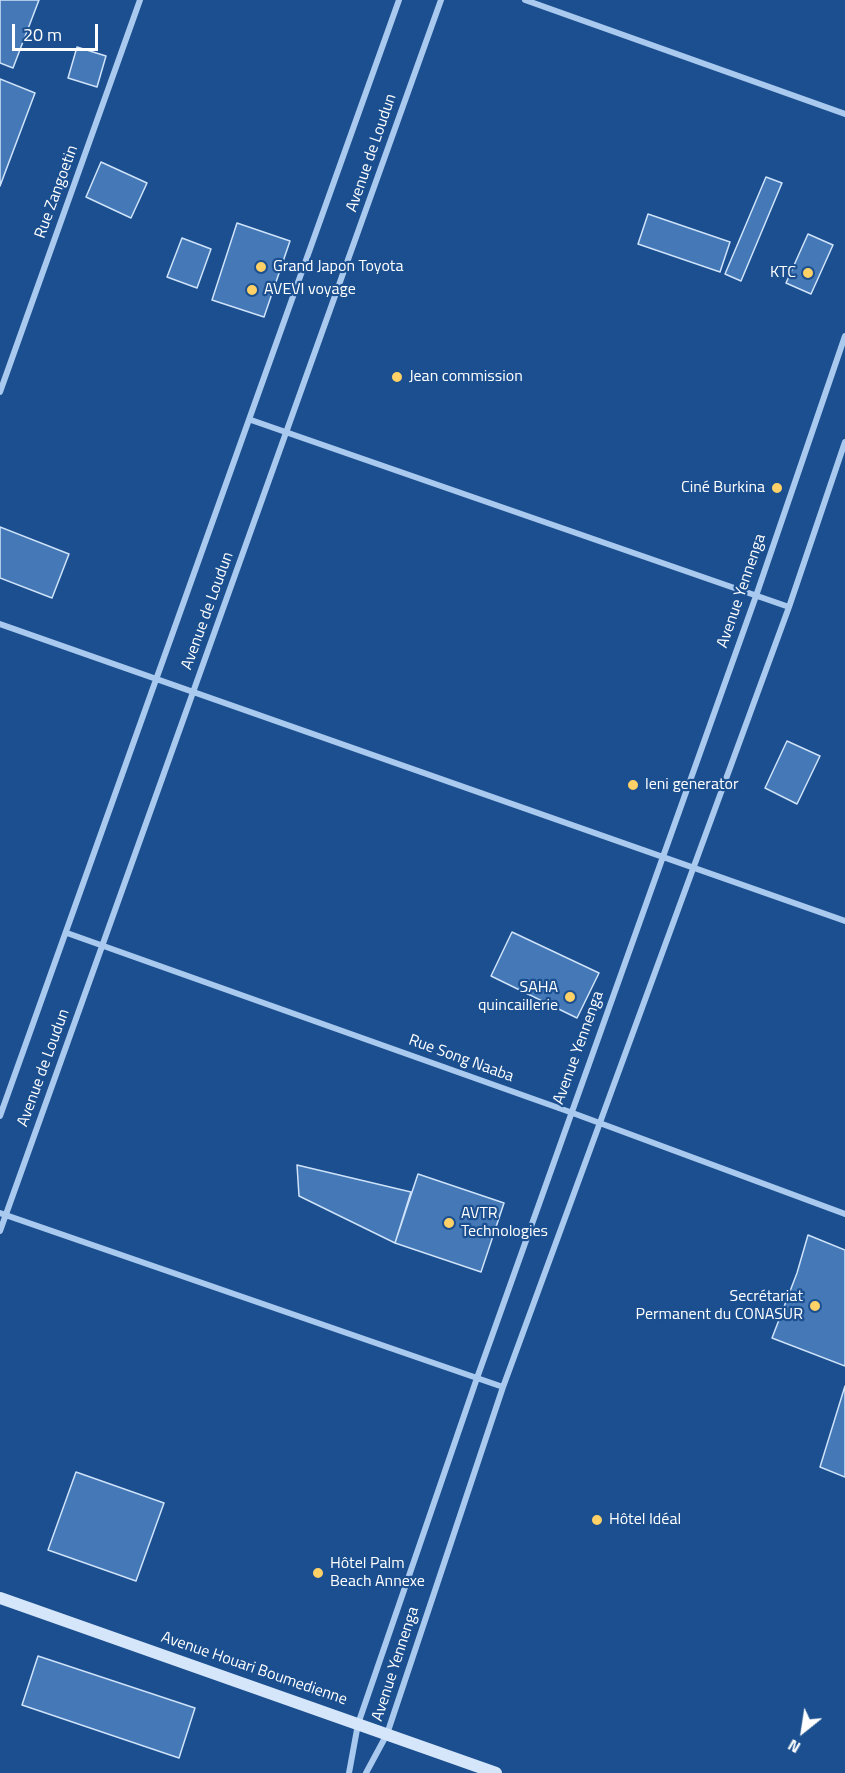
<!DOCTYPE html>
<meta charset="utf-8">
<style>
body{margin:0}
#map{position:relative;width:845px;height:1773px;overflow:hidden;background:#1b4f8f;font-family:"Titillium Web",sans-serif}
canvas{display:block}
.north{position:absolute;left:773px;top:1701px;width:60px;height:60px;-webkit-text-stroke:4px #1b4f8f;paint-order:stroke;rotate:210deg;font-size:16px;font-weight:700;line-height:24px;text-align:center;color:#fff}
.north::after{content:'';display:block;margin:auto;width:21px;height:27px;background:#fff;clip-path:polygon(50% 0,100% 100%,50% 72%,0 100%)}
.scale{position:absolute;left:12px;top:24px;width:86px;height:27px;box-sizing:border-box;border:3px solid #fff;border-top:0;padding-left:8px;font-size:18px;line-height:21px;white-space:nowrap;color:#fff;-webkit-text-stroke:4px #1b4f8f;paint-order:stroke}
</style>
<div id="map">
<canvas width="845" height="1773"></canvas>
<div class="north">N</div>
<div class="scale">20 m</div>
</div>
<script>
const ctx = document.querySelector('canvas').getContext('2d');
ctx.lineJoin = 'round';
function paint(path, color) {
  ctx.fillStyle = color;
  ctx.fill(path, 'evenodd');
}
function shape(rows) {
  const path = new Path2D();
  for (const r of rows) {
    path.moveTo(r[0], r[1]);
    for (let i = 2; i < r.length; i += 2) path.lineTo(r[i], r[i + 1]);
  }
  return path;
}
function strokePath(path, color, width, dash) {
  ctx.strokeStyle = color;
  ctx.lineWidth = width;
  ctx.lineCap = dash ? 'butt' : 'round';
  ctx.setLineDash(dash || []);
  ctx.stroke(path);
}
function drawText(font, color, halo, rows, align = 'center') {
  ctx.font = font + ' "Titillium Web",sans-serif';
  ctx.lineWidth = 4.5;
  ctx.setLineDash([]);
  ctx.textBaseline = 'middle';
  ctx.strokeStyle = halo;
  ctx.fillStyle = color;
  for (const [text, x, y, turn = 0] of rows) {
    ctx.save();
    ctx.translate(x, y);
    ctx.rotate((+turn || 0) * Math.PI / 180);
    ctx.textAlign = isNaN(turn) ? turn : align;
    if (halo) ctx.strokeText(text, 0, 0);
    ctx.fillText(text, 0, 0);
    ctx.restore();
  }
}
const building = shape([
 [0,0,39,0,13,68,0,63,0,0],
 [77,47,106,56,97,87,68,78,77,47],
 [0,79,35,93,0,186,0,79],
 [101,162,147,183,131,218,86,197,101,162],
 [766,177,782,183,741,281,725,274,766,177],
 [648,214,730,242,720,272,638,244,648,214],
 [237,223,290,241,264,317,212,300,237,223],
 [808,234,833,245,811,294,786,283,808,234],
 [182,238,211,249,197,288,167,277,182,238],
 [0,527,69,554,52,598,0,578,0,527],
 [787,741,820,756,797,804,765,788,787,741],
 [512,932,599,973,577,1018,491,976,512,932],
 [297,1165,411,1192,395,1243,299,1196,297,1165],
 [418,1174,504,1203,481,1272,395,1243,418,1174],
 [808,1235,845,1250,845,1366,772,1338,797,1273,808,1235],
 [845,1386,845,1477,820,1467,845,1386],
 [76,1472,164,1503,136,1581,48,1550,76,1472],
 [38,1656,195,1708,179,1758,22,1705,38,1656]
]);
paint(building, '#4478b7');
strokePath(building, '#cfe3fa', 1.5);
strokePath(shape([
 [525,0,845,114],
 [0,392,140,0],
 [251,420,789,607],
 [0,624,845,921],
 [67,933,570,1112,845,1214],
 [0,1116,399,0],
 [0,1213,503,1387],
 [0,1231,441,0],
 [349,1773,358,1724,477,1378,756,596,845,336],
 [366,1773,387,1734,503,1387,789,607,845,442]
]), '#a9c9ee', 6);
strokePath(shape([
 [0,1598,496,1773]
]), '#d6e6fa', 12);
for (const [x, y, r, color] of [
 [261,267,6,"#ffd166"],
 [808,273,6,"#ffd166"],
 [252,290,6,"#ffd166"],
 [397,377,6,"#ffd166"],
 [777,488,6,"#ffd166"],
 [633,785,6,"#ffd166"],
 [570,997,6,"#ffd166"],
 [449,1223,6,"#ffd166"],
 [815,1306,6,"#ffd166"],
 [597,1520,6,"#ffd166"],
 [318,1573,6,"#ffd166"]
]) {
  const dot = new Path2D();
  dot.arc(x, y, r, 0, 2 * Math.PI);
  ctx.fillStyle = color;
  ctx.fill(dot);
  strokePath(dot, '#1b4f8f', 2);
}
drawText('16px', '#fff', '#1b4f8f', [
 ["Avenue de Loudun",372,153,-71],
 ["Rue Zangoetin",57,192,-70],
 ["Avenue Yennenga",742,591,-71],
 ["Avenue de Loudun",208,611,-70],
 ["Avenue Yennenga",579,1048,-70],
 ["Rue Song Naaba",461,1059,20],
 ["Avenue de Loudun",44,1068,-70],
 ["Avenue Yennenga",396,1664,-72],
 ["Avenue Houari Boumedienne",254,1669,19]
]);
drawText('16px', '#fff', '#1b4f8f', [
 ["Grand Japon Toyota",273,267],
 ["KTC",796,273,"right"],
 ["AVEVI voyage",264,290],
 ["Jean commission",409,377],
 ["Ciné Burkina",765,488,"right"],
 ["leni generator",645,785],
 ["SAHA",558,988,"right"],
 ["quincaillerie",558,1006,"right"],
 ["AVTR",461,1214],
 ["Technologies",461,1232],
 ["Secrétariat",803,1297,"right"],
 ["Permanent du CONASUR",803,1315,"right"],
 ["Hôtel Idéal",609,1520],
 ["Hôtel Palm",330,1564],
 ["Beach Annexe",330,1582]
], 'left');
</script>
